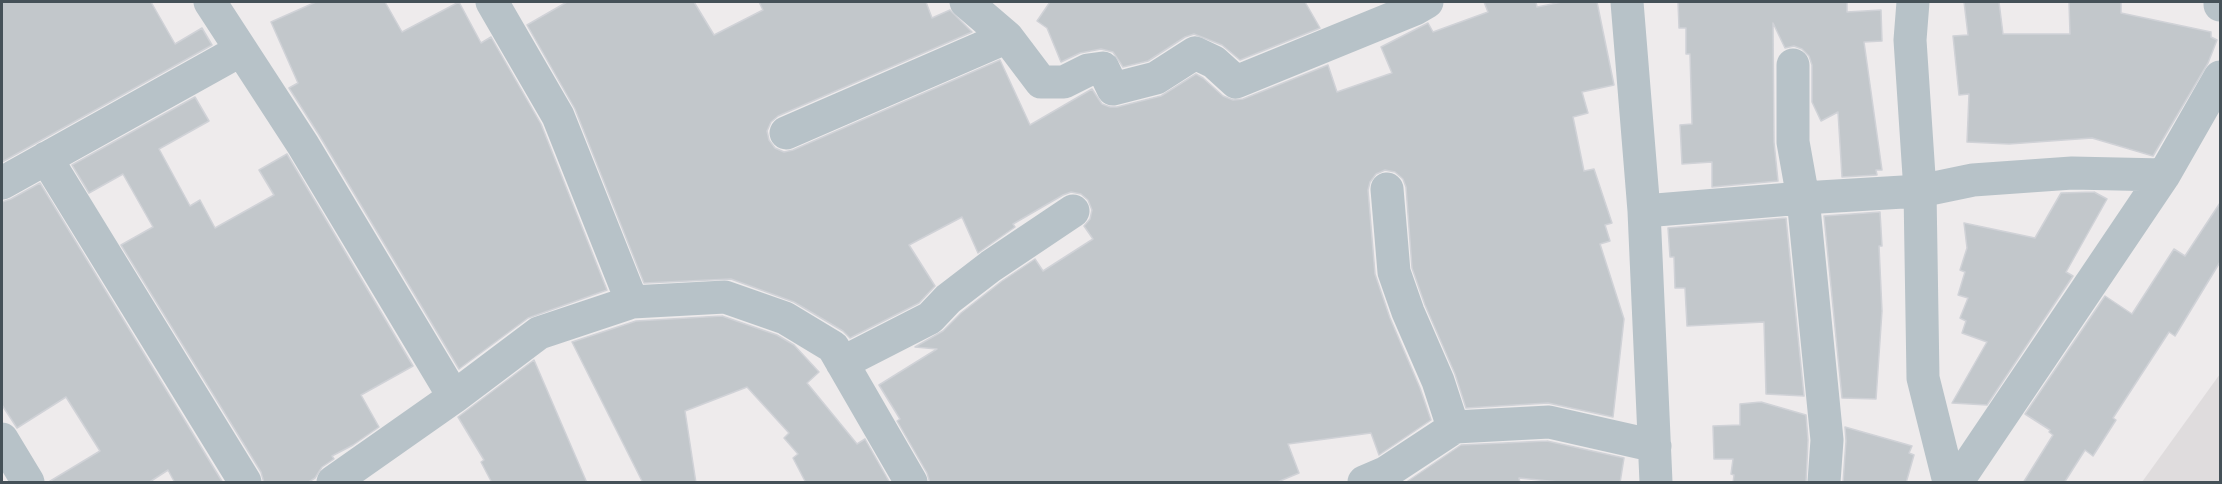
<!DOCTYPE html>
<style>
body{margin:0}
#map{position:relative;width:2222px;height:484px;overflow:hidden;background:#eeebec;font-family:Figtree,sans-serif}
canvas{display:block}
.frame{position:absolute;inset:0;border:3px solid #455158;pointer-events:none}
</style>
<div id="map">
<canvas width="2222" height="484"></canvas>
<div class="frame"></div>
</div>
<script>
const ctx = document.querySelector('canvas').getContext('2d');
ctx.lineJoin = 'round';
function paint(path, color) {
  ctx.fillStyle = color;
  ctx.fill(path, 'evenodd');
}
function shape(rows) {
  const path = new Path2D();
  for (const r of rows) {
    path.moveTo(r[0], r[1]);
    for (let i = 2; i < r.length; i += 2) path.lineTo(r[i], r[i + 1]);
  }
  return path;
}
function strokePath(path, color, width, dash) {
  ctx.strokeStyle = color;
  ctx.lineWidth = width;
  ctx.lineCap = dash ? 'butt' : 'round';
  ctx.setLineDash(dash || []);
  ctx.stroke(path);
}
paint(shape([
 [2220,374,2220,482,2142,482]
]), '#dfdcdd');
const building = shape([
 [2,2,151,2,175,44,202,28,212,45,2,162,2,2],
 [316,2,385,2,402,32,459,2,481,43,491,37,541,124,607,290,528,318,459,369,319,135,289,88,298,83,271,22,316,2],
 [567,2,694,2,714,35,763,10,759,2,926,2,932,18,950,10,972,32,778,116,771,122,767,131,769,140,775,148,784,152,793,150,1000,60,1030,125,1092,89,1102,104,1110,107,1117,107,1161,96,1196,74,1203,78,1223,96,1233,100,1243,99,1328,65,1337,92,1392,73,1381,47,1428,23,1433,32,1488,12,1484,2,1536,2,1537,7,1562,2,1597,2,1614,85,1582,92,1588,113,1573,117,1584,171,1594,169,1612,223,1605,225,1610,241,1600,244,1624,319,1613,417,1548,403,1466,408,1455,374,1425,305,1412,268,1406,187,1403,179,1395,172,1385,170,1376,174,1370,182,1368,190,1375,274,1390,318,1420,388,1431,420,1379,455,1371,433,1288,444,1299,473,1275,483,930,483,927,473,897,421,900,419,879,385,937,349,915,347,943,331,961,313,1002,281,1035,259,1043,271,1093,239,1084,226,1090,219,1092,210,1088,200,1081,194,1071,192,1063,195,1013,224,1015,227,978,253,962,217,909,245,935,286,919,303,850,338,843,331,794,302,731,279,644,283,575,109,527,25,567,2],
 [1050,2,1305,2,1320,28,1240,60,1222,45,1194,34,1185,37,1148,61,1123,67,1113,52,1101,49,1080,53,1061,62,1047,28,1037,21,1050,2],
 [1678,2,1847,2,1847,12,1881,10,1882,41,1864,42,1882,170,1876,170,1877,175,1842,177,1838,112,1821,121,1812,102,1812,65,1809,56,1802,49,1794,46,1785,48,1773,23,1774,142,1778,181,1712,187,1712,162,1682,164,1680,125,1692,124,1690,54,1686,54,1686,28,1679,28,1678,2],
 [1964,2,1999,2,2003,34,2070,34,2069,2,2121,2,2121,13,2211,32,2211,37,2217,40,2208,63,2153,156,2092,138,2009,144,1967,142,1969,94,1959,95,1953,36,1968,35,1964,2],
 [195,97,209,121,159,149,190,206,200,200,215,228,274,195,259,170,287,154,413,366,361,395,379,427,353,445,332,456,334,459,322,467,315,478,307,483,264,483,261,472,121,245,153,227,123,174,89,193,72,165,195,97],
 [40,183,223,483,175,483,168,470,148,483,47,483,100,451,66,397,17,428,2,405,2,202,11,199,40,183],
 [2094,192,2107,199,2066,272,2073,276,1987,405,1952,403,1987,342,1962,333,1966,321,1960,318,1968,298,1958,295,1965,272,1960,270,1967,248,1964,223,2035,238,2061,193,2094,192],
 [2220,203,2220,262,2175,336,2169,332,2113,418,2116,420,2093,456,2085,450,2064,483,2023,483,2053,435,2049,432,2050,430,2025,414,2105,296,2132,314,2174,249,2185,256,2220,203],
 [1880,212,1882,246,1879,246,1882,311,1876,399,1842,398,1824,216,1880,212],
 [1786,218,1804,396,1766,394,1764,322,1687,326,1685,288,1675,288,1674,257,1670,257,1668,228,1786,218],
 [722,316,777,335,794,345,819,372,807,383,857,444,865,439,890,483,806,483,793,458,798,454,784,438,789,433,747,387,685,411,696,483,643,483,572,342,636,321,722,316],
 [534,360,587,483,492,483,481,462,484,460,458,417,534,360],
 [1761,402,1806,415,1808,440,1806,483,1733,483,1734,475,1731,474,1733,459,1714,459,1713,426,1740,425,1740,404,1761,402],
 [1845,427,1912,446,1909,453,1914,455,1906,483,1843,483,1846,441,1845,427],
 [1547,441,1624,458,1620,483,1569,483,1519,478,1520,483,1405,483,1461,445,1547,441]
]);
paint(building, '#c2c7cb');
strokePath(building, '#d0d2d7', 1.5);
strokePath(shape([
 [210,2,303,145,454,397,539,333,632,302,725,297,785,318,833,347,911,482],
 [492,2,558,116,632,302],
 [966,2,1007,37,1041,82,1064,82,1088,70,1103,68,1113,89,1156,78,1195,53,1214,62,1236,82,1415,9,1427,2],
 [1627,2,1644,211,1656,482],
 [1913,2,1910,40,1920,191,1923,378,1949,482],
 [2220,2,2220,5],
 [1793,65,1793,142,1803,198,1827,440,1824,482],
 [786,133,1007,37],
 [46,158,245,482],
 [2,183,241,50],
 [1387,189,1394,272,1408,312,1438,381,1452,424,1455,427],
 [1644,211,1803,198,1920,191,1973,180,2072,173,2164,175],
 [842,363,930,318,948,299,991,266,1073,211],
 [2,439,28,482],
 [333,482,454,397],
 [1364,482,1385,473,1455,427,1549,422,1655,446],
 [1957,482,2164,175,2220,77]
]), '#b7c2c8', 33);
</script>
